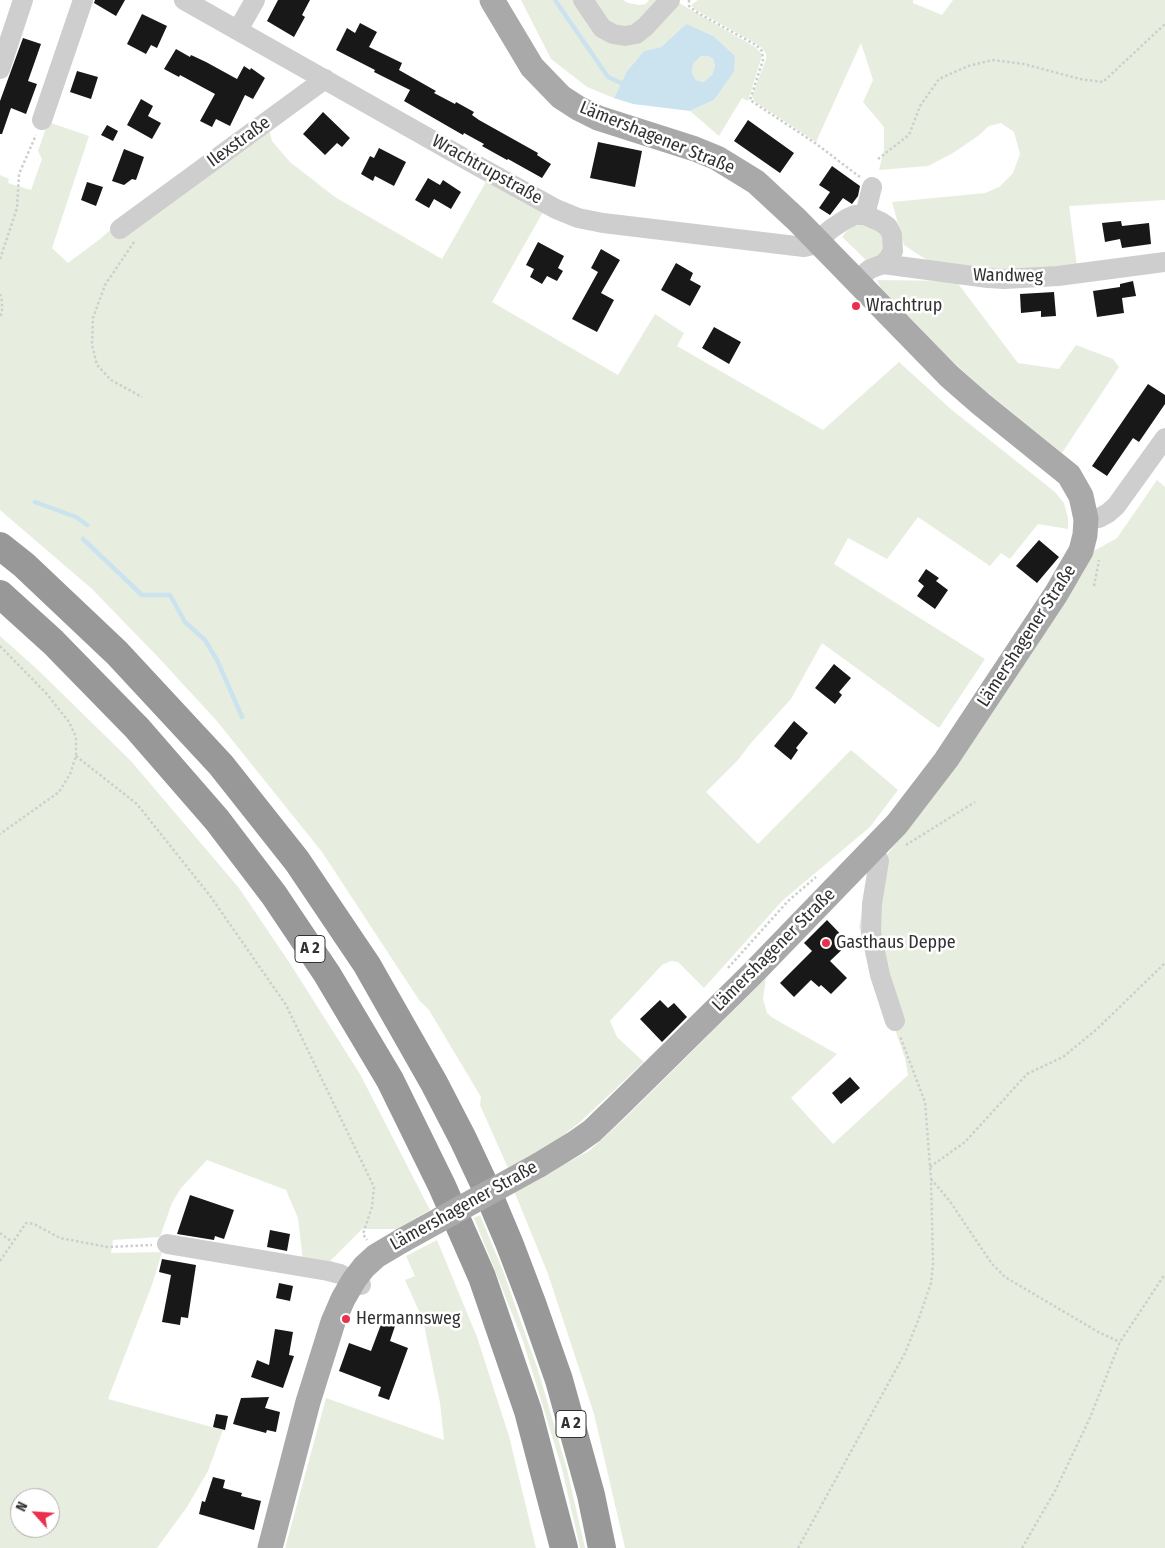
<!DOCTYPE html>
<meta charset="utf-8">
<style>
body{margin:0}
#map{position:relative;width:1165px;height:1548px;overflow:hidden;background:#fff;font-family:"Fira Sans Condensed",sans-serif}
canvas{display:block}
.north{position:absolute;left:10px;top:1488px;width:50px;height:50px;box-sizing:border-box;background:#fff;border:1px solid #adadad;border-radius:50%;rotate:296deg;font-size:14px;font-weight:700;line-height:20px;text-align:center;color:#313131}
.north::after{content:'';display:block;margin:auto;width:18px;height:22px;background:#ea314c;clip-path:polygon(50% 0,100% 100%,50% 72%,0 100%)}
</style>
<div id="map">
<canvas width="1165" height="1548"></canvas>
<div class="north">N</div>
</div>
<script>
const ctx = document.querySelector('canvas').getContext('2d');
ctx.lineJoin = 'round';
function paint(path, color) {
  ctx.fillStyle = color;
  ctx.fill(path, 'evenodd');
}
function shape(rows) {
  const path = new Path2D();
  for (const r of rows) {
    path.moveTo(r[0], r[1]);
    for (let i = 2; i < r.length; i += 2) path.lineTo(r[i], r[i + 1]);
  }
  return path;
}
function strokePath(path, color, width, dash) {
  ctx.strokeStyle = color;
  ctx.lineWidth = width;
  ctx.lineCap = dash ? 'butt' : 'round';
  ctx.setLineDash(dash || []);
  ctx.stroke(path);
}
function drawText(font, color, halo, rows, align = 'center') {
  ctx.font = font + ' "Fira Sans Condensed",sans-serif';
  ctx.lineWidth = 5;
  ctx.setLineDash([]);
  ctx.textBaseline = 'middle';
  ctx.strokeStyle = halo;
  ctx.fillStyle = color;
  for (const [text, x, y, turn = 0] of rows) {
    ctx.save();
    ctx.translate(x, y);
    ctx.rotate((+turn || 0) * Math.PI / 180);
    ctx.textAlign = isNaN(turn) ? turn : align;
    if (halo) ctx.strokeText(text, 0, 0);
    ctx.fillText(text, 0, 0);
    ctx.restore();
  }
}
paint(shape([
 [521,0,623,0,628,3,639,5,646,4,649,0,674,0,755,47,760,52,762,56,748,101,742,98,719,136,690,111,714,100,734,72,686,24,661,47,644,51,627,71,614,98,587,87,551,59],
 [698,0,913,0,913,3,942,15,953,0,1165,0,1165,200,1069,206,1077,266,1004,270,939,266,922,257,904,245,892,202,985,193,999,187,1013,173,1020,154,1014,132,1001,123,989,126,978,136,953,153,928,166,879,170,884,149,884,127,863,102,873,80,861,43,816,142,754,101,752,96,766,59,766,54,763,49,755,43,696,10,691,5],
 [701,56,708,56,713,59,715,66,712,75,703,82,696,80,692,73,693,64],
 [48,122,89,136,52,248,68,263,100,239,146,198,268,126,272,141,290,162,335,197,442,259,487,180,543,212,492,302,618,375,655,314,684,333,677,346,823,430,899,362,952,410,1055,492,1064,503,1068,518,1068,529,1038,524,1010,559,1001,553,990,566,918,517,887,559,848,538,834,564,985,659,939,728,822,643,791,699,751,743,738,760,706,792,758,844,851,750,898,790,870,827,782,901,704,988,678,962,671,961,662,965,610,1021,617,1037,644,1062,579,1123,561,1137,535,1154,508,1168,480,1105,481,1097,429,1010,419,1000,322,852,216,720,157,656,92,589,0,510,0,175,9,179,8,183,31,190,42,159,38,151],
 [864,224,883,234,886,246,879,258,866,260,842,237,850,227],
 [877,280,956,281,1018,363,1059,369,1076,345,1113,359,1119,367,1062,453,984,390,952,361,881,288],
 [1157,480,1165,487,1165,1548,625,1548,594,1414,548,1274,514,1191,589,1151,625,1118,766,978,763,999,767,1013,773,1018,837,1054,791,1098,833,1144,908,1075,905,1058,859,927,869,877,923,810,961,759,1083,573,1092,552,1117,538],
 [0,636,38,670,131,761,239,888,291,965,360,1074,430,1210,397,1229,362,1229,327,1264,303,1261,298,1218,286,1190,207,1160,181,1188,172,1203,160,1237,113,1240,111,1253,162,1252,152,1285,108,1399,223,1430,208,1471,187,1507,157,1548,0,1548],
 [20,1498,50,1498,50,1528,20,1528],
 [480,1215,503,1271,538,1370,567,1469,585,1548,580,1548,562,1469,523,1341,474,1218],
 [437,1240,477,1337,509,1436,536,1548,285,1548,326,1398,444,1440,440,1403,423,1320,405,1280,415,1276,406,1256]
]), '#e8eedf');
paint(shape([
 [686,24,713,36,735,56,734,72,714,100,690,111,633,104,614,98,627,71,644,51,661,47],
 [701,56,708,56,713,59,715,66,712,75,703,82,696,80,692,73,693,64]
]), '#cbe3ee');
strokePath(shape([
 [555,0,608,77,621,83,627,82],
 [35,502,76,517,87,525],
 [83,539,142,595,170,595,185,622,205,640,217,660,242,717]
]), '#cbe3ee', 4.5);
paint(shape([
 [95,0,125,0,116,16,94,3],
 [278,0,310,0,302,15,305,17,294,37,267,21],
 [142,14,167,26,157,48,151,45,146,54,127,44],
 [360,23,377,32,369,47,402,63,399,70,436,91,434,93,455,104,456,102,474,112,472,115,479,120,538,153,537,155,551,164,542,178,508,159,507,160,482,146,484,144,464,133,463,135,404,101,410,90,374,72,375,70,336,50,347,28,355,33],
 [23,38,41,44,28,81,37,84,26,114,11,108,2,134,0,134,0,101],
 [176,49,190,57,191,55,206,62,237,79,244,66,250,70,251,68,265,78,253,99,245,95,230,126,216,119,212,127,200,121,215,94,180,75,179,77,164,69],
 [77,71,98,77,91,99,70,92],
 [141,99,153,106,148,116,161,123,152,139,127,125],
 [323,112,350,138,342,147,337,143,325,155,303,134],
 [748,120,794,153,780,173,734,141],
 [107,125,118,131,113,141,101,135],
 [598,142,642,151,635,187,590,178],
 [379,148,406,162,394,186,375,176,373,181,361,174,370,156,374,158],
 [124,149,144,157,136,180,132,179,124,185,112,181],
 [832,166,860,186,858,196,852,204,843,198,830,215,819,208,830,192,819,185],
 [428,178,440,185,443,180,461,192,451,209,434,199,429,208,415,200],
 [87,182,103,187,96,206,81,200],
 [1121,221,1122,226,1149,223,1151,244,1122,248,1120,239,1105,242,1102,223],
 [538,242,564,256,558,268,563,271,557,281,547,276,542,284,530,277,534,269,526,265],
 [601,249,620,260,601,293,614,300,597,332,572,319,598,272,591,268],
 [676,263,693,273,690,280,701,286,690,306,661,290],
 [1133,281,1136,296,1122,298,1124,313,1097,317,1093,291,1120,287,1120,284],
 [1054,292,1056,316,1041,317,1041,311,1021,313,1020,294],
 [714,327,741,342,729,364,702,348],
 [1148,384,1165,395,1165,404,1139,442,1133,438,1107,476,1092,466],
 [1039,540,1059,557,1037,583,1016,566],
 [926,569,939,578,936,581,948,590,935,609,917,596,924,586,918,581],
 [834,664,851,678,839,692,842,695,835,704,815,688],
 [794,721,808,733,796,748,798,750,791,760,774,746],
 [827,920,849,943,830,961,847,978,831,994,821,985,819,987,811,980,794,997,780,983,812,951,804,943],
 [660,1000,668,1008,674,1003,687,1017,662,1042,640,1019],
 [850,1077,860,1088,841,1104,832,1093],
 [190,1195,234,1210,224,1239,215,1236,214,1240,177,1234],
 [270,1230,290,1234,287,1251,267,1247],
 [162,1259,196,1265,188,1318,181,1317,180,1325,162,1322,171,1275,159,1272],
 [279,1283,293,1286,290,1301,276,1298],
 [383,1319,396,1323,390,1341,408,1348,389,1400,378,1396,381,1387,339,1371,349,1343,371,1351],
 [275,1329,293,1332,289,1355,294,1356,283,1388,251,1377,257,1360,269,1365],
 [269,1397,265,1408,280,1412,276,1432,267,1430,266,1433,233,1424,241,1398],
 [216,1414,228,1416,225,1430,213,1427],
 [213,1477,225,1480,223,1488,242,1493,241,1496,261,1501,254,1530,199,1514,202,1501,205,1502]
]), '#181818');
strokePath(shape([
 [689,0,689,6,698,13,756,45,762,51,763,60,750,100,815,143,860,177],
 [878,159,909,135,920,106,939,79,968,66,993,60,1024,64,1080,79,1103,82,1165,24],
 [134,242,105,285,93,318,92,345,97,365,111,380,142,397],
 [0,259,17,208,19,174,36,135],
 [0,294,2,301,2,312,0,317],
 [1094,586,1099,560],
 [0,646,46,693,69,722,76,737,76,756,70,774,59,792,0,834],
 [76,756,137,804,211,897,286,1005,374,1187,372,1207,363,1234,367,1240],
 [906,845,975,802],
 [728,968,788,901,816,877],
 [930,1167,965,1142,1027,1074,1063,1057,1097,1029,1165,963],
 [931,1179,949,1200,992,1264,1005,1277,1100,1333,1120,1342],
 [0,1233,12,1242],
 [0,1261,26,1223,34,1224,60,1238,108,1247,152,1245],
 [798,1548,905,1353,919,1318,931,1283,933,1264,931,1179,925,1102,900,1036],
 [1022,1548,1055,1491,1089,1420,1120,1342,1165,1274]
]), '#cecece', 2.5, [2.5, 2.5]);
strokePath(shape([
 [184,0,476,165,556,209,578,218,603,223,804,247,813,245,831,229,846,219,855,215,865,215,881,222,888,227,892,235,893,251,888,259,883,264],
 [583,0,602,28,613,34,625,36,636,34,645,27,670,0],
 [238,30,255,0],
 [0,69,23,0],
 [42,120,83,0],
 [865,215,872,187],
 [120,229,325,79],
 [856,281,870,269,883,264,988,278,1004,279,1058,276,1165,262],
 [1086,519,1099,518,1108,513,1116,506,1165,438],
 [873,849,879,861,872,904,871,932,880,975,895,1021],
 [167,1244,328,1271,340,1274,361,1285]
]), '#cecece', 20);
strokePath(shape([
 [492,0,532,67,561,97,578,108,598,118,695,149,717,158,756,182,797,220,949,376,981,404,1069,475,1081,496,1086,519,1085,535,1081,551,1056,594,946,760,897,824,752,974,617,1107,592,1131,575,1143,539,1165],
 [270,1548,308,1402,333,1322,343,1299,354,1280,364,1267,376,1256,403,1240]
]), '#a9a9a9', 25);
strokePath(shape([
 [0,546,24,565,117,653,221,765,297,861,367,965,434,1083,463,1139,486,1188,510,1245,532,1303,559,1380,591,1495,602,1548],
 [0,594,53,642,137,728,217,820,274,895,327,974,390,1080,442,1186,482,1277,528,1411,564,1548]
]), '#989898', 28);
strokePath(shape([
 [403,1240,539,1165]
]), '#a9a9a9', 25);
for (const [x, y, r, color] of [
 [856,306,5,"#ea314c"],
 [826,943,5,"#ea314c"],
 [346,1319,5,"#ea314c"]
]) {
  const dot = new Path2D();
  dot.arc(x, y, r, 0, 2 * Math.PI);
  ctx.fillStyle = color;
  ctx.fill(dot);
  strokePath(dot, '#fff', 2);
}
for (const [x, y, w] of [
 [310,949,30],
 [571,1424,30]
]) {
  const box = new Path2D();
  box.roundRect(x - w / 2, y - 13.5, w, 27, 4);
  ctx.fillStyle = '#fff';
  ctx.fill(box);
  strokePath(box, '#313131', 1);
}
drawText('bold 16px', '#313131', null, [
 ["A 2",310,949],
 ["A 2",571,1424]
]);
drawText('18px', '#313131', '#fff', [
 ["Lämershagener Straße",657,138,22],
 ["Ilexstraße",239,142,-36],
 ["Wrachtrupstraße",487,170,29],
 ["Wandweg",1008,276,1],
 ["Lämershagener Straße",1027,636,-57],
 ["Lämershagener Straße",774,950,-45],
 ["Lämershagener Straße",464,1206,-29]
]);
drawText('18px', '#313131', '#fff', [
 ["Wrachtrup",866,306],
 ["Gasthaus Deppe",836,943],
 ["Hermannsweg",356,1319]
], 'left');
</script>
